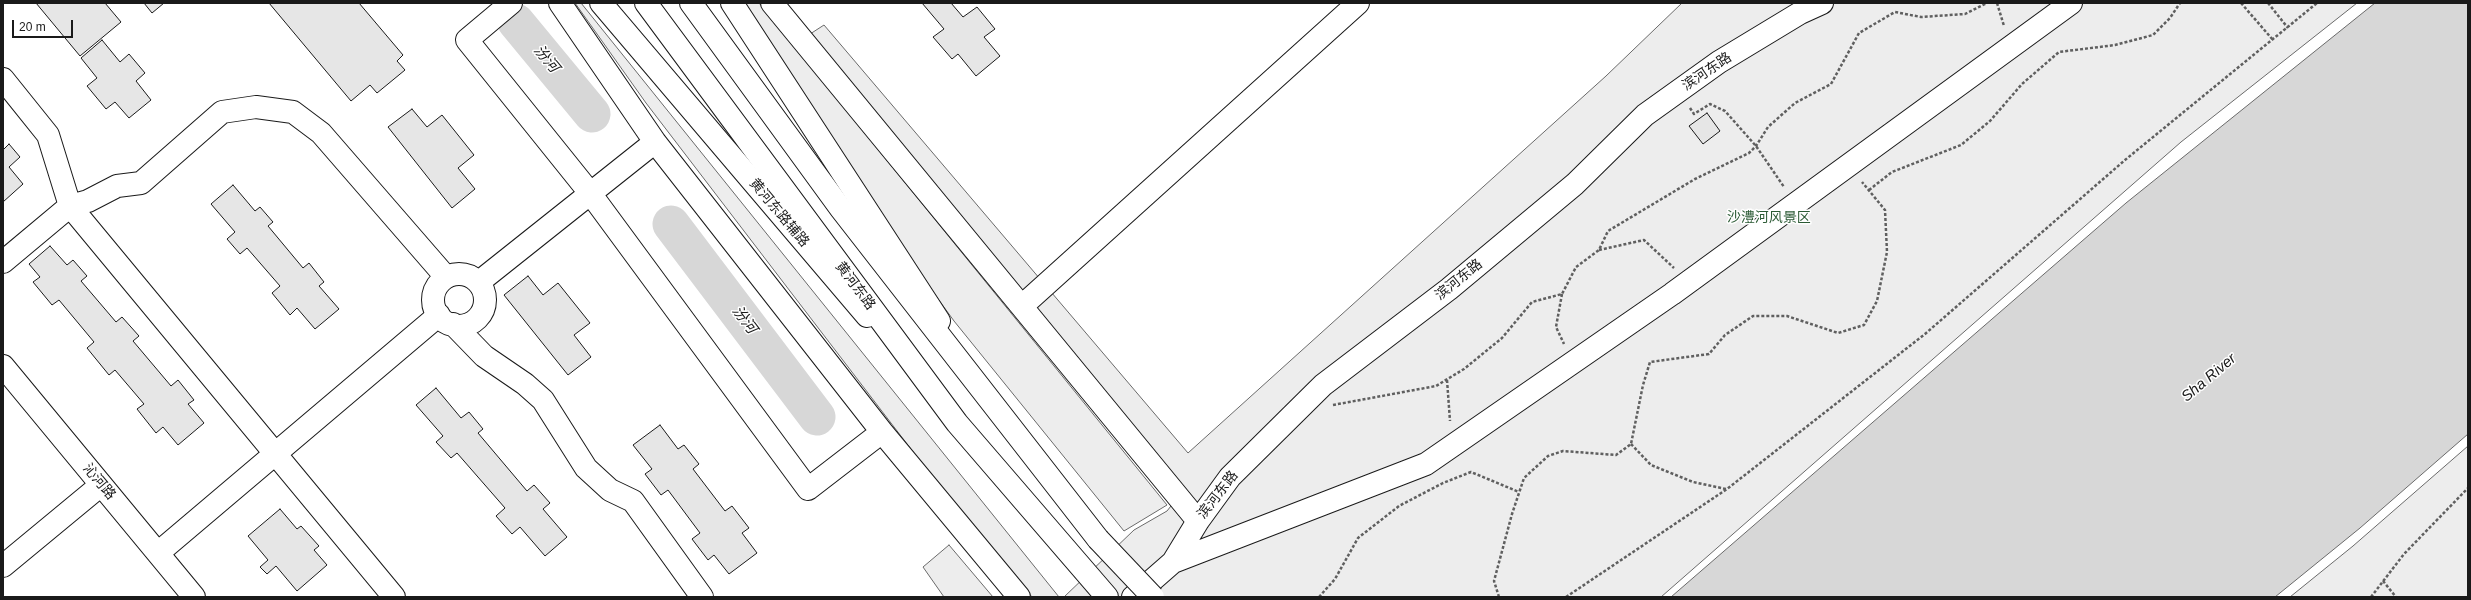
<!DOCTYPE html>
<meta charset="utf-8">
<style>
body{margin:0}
#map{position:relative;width:2471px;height:600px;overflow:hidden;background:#fff;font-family:Helvetica,sans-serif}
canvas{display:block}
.frame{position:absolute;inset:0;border:4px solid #1a1a1a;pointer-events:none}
.scale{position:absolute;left:12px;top:20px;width:61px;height:18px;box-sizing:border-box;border:2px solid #1a1a1a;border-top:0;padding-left:5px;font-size:12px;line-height:14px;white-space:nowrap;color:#1a1a1a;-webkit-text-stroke:3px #fff;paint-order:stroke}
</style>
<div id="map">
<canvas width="2471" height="600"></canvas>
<div class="frame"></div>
<div class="scale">20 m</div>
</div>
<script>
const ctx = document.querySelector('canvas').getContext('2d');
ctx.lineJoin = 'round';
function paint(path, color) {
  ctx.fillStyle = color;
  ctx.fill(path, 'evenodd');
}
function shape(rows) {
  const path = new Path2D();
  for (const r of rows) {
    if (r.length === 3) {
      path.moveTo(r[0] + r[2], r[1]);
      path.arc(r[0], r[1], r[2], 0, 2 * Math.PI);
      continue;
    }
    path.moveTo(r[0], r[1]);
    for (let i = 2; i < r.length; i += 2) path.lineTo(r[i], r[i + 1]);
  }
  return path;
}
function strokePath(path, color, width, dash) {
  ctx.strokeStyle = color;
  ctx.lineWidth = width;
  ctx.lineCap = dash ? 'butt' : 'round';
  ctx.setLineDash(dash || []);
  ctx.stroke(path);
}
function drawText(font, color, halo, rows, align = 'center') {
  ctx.font = font + ' Helvetica,"Noto Sans SC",sans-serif';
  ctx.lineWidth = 3;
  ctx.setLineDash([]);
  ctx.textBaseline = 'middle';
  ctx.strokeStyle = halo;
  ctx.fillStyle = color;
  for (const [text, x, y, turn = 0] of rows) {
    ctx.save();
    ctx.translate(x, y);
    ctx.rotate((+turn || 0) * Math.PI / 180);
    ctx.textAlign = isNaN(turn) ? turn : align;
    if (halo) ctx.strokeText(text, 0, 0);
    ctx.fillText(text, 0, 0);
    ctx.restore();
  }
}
const built = shape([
 [575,3,581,3,1059,597,1032,597,917,457,646,103,575,3],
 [737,3,759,3,1167,505,1124,531,954,321,868,202,737,3],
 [1682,3,2357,3,2181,142,1661,597,1064,597,1134,530,1167,511,1182,492,807,36,824,25,1188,453,1606,76,1682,3],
 [2468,446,2468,597,2290,597,2353,546,2468,446],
 [949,545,993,597,944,597,923,567,949,545]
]);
paint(built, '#ededed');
strokePath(built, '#6a6a6a', 1);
const water = shape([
 [2375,3,2468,3,2468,434,2360,528,2275,597,1671,597,2126,203,2375,3]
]);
paint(water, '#d7d7d7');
strokePath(water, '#6a6a6a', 1);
strokePath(shape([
 [516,22,592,114],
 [671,224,817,417]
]), '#d7d7d7', 37);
const building = shape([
 [36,3,105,3,121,22,80,56,36,3],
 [144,3,164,3,152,13,144,3],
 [269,3,359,3,403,55,397,61,405,70,377,93,370,85,351,101,269,3],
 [922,3,951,3,963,17,977,7,995,29,984,37,1000,56,976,76,958,54,952,59,933,37,944,29,922,3],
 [102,40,120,62,129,54,145,73,136,81,151,100,129,118,115,102,106,109,87,86,97,78,81,58,102,40],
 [412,109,427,127,442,115,474,155,458,168,475,189,452,208,388,127,412,109],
 [1707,113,1720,131,1703,144,1689,126,1707,113],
 [9,144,20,157,9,167,23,184,3,202,3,150,9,144],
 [233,185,255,211,260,207,273,222,268,226,303,268,309,263,324,282,319,286,339,309,315,329,297,308,290,315,272,293,280,286,247,248,240,254,227,239,235,232,211,204,233,185],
 [50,246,67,265,73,260,87,276,81,281,116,322,122,317,139,336,133,341,171,386,178,380,194,400,188,404,204,423,178,445,163,427,156,433,137,409,144,404,115,370,109,375,87,348,94,342,59,300,52,305,33,282,40,277,29,264,50,246],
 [528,276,543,295,558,283,590,323,574,335,591,357,568,375,504,295,528,276],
 [436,388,461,418,469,412,483,429,478,433,527,491,534,485,550,503,543,509,567,537,545,556,520,527,512,534,496,516,505,508,457,453,451,458,436,442,443,436,416,405,436,388],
 [660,425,678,449,684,445,699,464,693,469,725,511,732,506,749,528,742,533,757,553,729,574,714,555,708,560,692,539,700,533,668,490,661,495,645,474,652,469,633,445,660,425],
 [280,509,297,529,301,526,319,546,314,550,327,565,297,591,276,566,267,574,260,567,268,560,248,536,280,509]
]);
paint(building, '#e6e6e6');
strokePath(building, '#1a1a1a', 1);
const minor = shape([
 [511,3,467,40,590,193,808,489,882,432],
 [560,3,655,142,882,432,1019,597],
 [601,3,867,316],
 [732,3,939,321],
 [772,3,1198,521],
 [3,79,48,135,70,206,394,597],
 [3,262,70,206,88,201,117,186,141,183,222,112,256,107,293,112,321,133,446,277],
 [459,300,26],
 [479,282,655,142],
 [1022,306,1358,3],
 [453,324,484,356,525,384,543,400,586,468,610,490,633,501,702,597],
 [3,366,194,597],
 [158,553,439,315],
 [1173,562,1426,464,1672,294,2071,3],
 [3,566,101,485],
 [1133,597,1173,562,1198,521,1230,477,1323,385,1449,289,1575,184,1645,115,1719,62,1800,13,1822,3]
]);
const major = shape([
 [646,3,957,423,1107,597],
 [691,3,841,209,1098,539]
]);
strokePath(minor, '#1a1a1a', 24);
strokePath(major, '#1a1a1a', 24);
strokePath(shape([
 [1997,3,2004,26],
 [2241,3,2273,40],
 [2268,3,2288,28],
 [1690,108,1694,114,1710,104,1725,111,1756,146,1784,187],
 [1869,190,1892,172,1961,145,1990,121,2022,84,2059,52,2115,45,2153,35,2170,18,2180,3],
 [1599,250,1644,240,1674,268],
 [1562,294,1556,327,1564,344],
 [1447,380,1450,421],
 [1333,405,1436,386,1464,369,1502,338,1532,302,1562,294,1576,267,1599,250,1608,231,1695,179,1749,153,1756,146,1768,127,1795,103,1831,84,1859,33,1895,12,1921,17,1965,14,1987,3],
 [1631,444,1651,465,1693,482,1726,489],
 [2383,581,2396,597],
 [1319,597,1335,579,1358,538,1399,506,1443,483,1471,472,1519,492],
 [1499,597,1494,581,1512,514,1524,478,1548,456,1563,451,1616,455,1631,444,1643,385,1650,362,1709,354,1725,335,1753,316,1787,316,1838,333,1864,325,1877,301,1887,252,1885,210,1862,182],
 [1566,597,1727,489,1925,334,2125,160,2317,3],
 [2371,597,2404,554,2468,488]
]), '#5f5f5f', 2.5, [3, 2]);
strokePath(minor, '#fff', 22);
strokePath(major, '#fff', 22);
const majorBridge = shape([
 [1098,539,1153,597]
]);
strokePath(majorBridge, '#1a1a1a', 24, []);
strokePath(majorBridge, '#fff', 22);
drawText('14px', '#1a1a1a', '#fff', [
 ["滨河东路",1707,72,-34],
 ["黄河东路辅路",779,213,50],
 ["滨河东路",1459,280,-39],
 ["黄河东路",855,286,53],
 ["沁河路",99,482,50],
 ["滨河东路",1218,495,-52]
]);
drawText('14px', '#2b5a34', '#fff', [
 ["沙澧河风景区",1769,218]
]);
drawText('italic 15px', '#1a1a1a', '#fff', [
 ["汾河",546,59,50],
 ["汾河",744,320,53],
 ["Sha River",2209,378,-40]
]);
</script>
